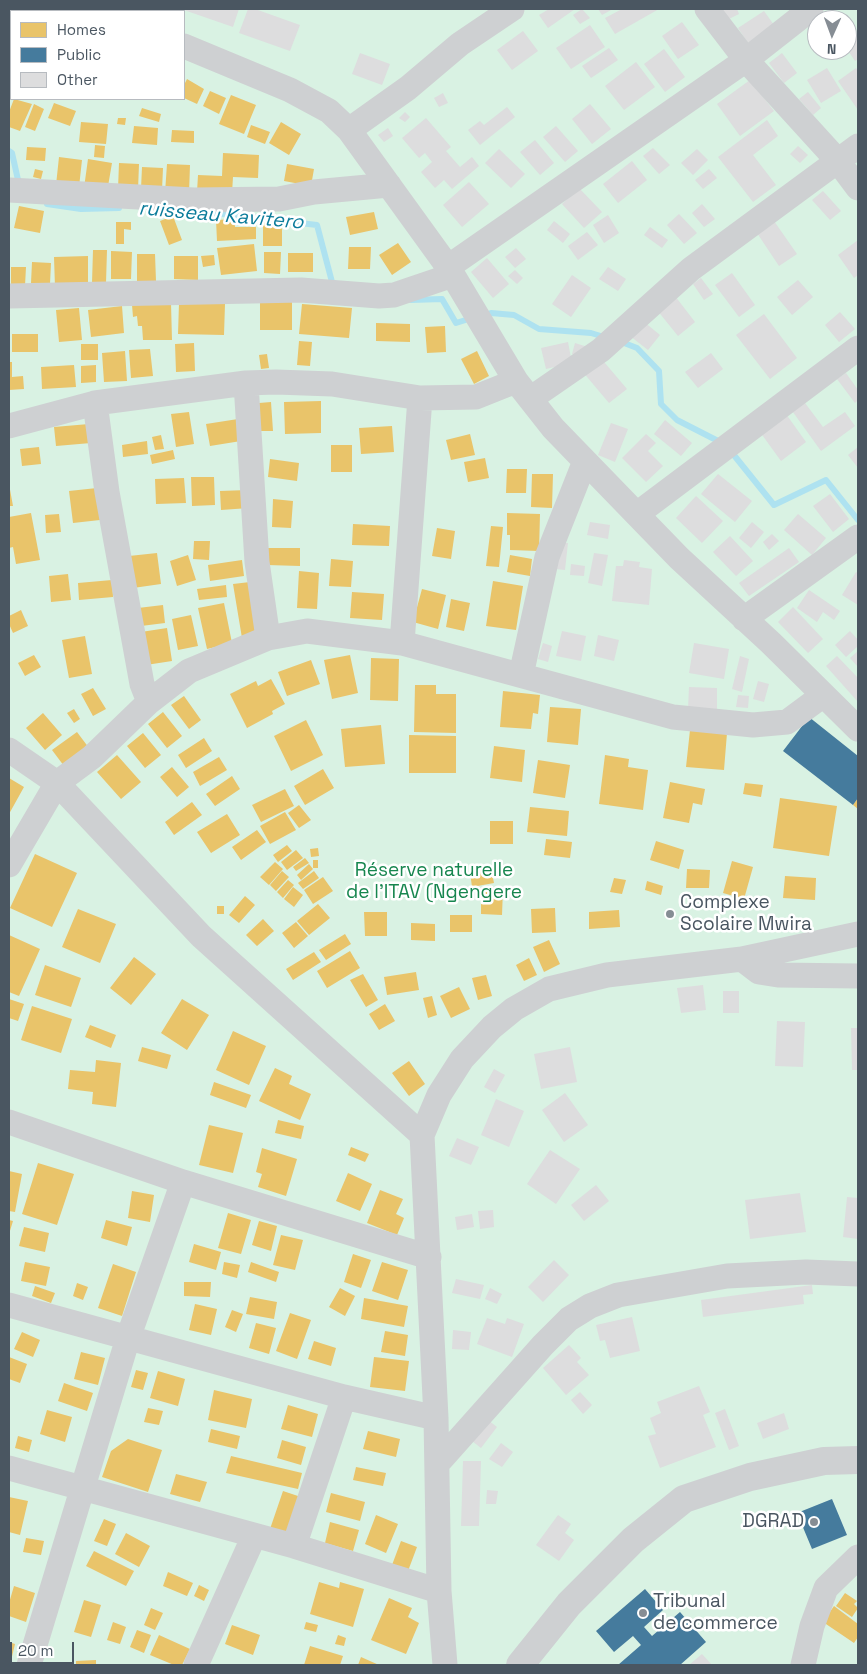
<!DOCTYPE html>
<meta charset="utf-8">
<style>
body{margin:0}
#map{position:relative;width:867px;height:1674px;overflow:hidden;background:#f4f4f4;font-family:"Space Grotesk",sans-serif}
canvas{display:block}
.frame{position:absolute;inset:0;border:10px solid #4a5661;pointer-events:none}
.legend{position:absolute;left:10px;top:10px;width:175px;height:90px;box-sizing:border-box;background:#fff;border:1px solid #b7bbc0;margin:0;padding:6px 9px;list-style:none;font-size:15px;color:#4a5661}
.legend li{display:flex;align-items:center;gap:10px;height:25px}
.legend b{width:25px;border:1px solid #b7bbc0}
.north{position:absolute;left:807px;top:10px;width:50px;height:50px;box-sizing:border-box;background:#fff;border:1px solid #b7bbc0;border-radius:50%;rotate:182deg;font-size:14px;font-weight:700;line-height:20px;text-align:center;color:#4a5661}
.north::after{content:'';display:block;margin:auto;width:18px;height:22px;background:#868d94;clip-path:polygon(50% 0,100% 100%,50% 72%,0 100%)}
.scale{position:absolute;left:10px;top:1642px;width:64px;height:22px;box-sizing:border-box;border:2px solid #4a5661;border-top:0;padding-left:6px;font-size:15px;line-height:18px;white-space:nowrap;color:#4a5661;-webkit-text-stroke:4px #fff;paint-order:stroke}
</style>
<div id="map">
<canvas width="867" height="1674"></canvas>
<div class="frame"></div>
<ul class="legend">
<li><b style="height:14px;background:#e9c46a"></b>Homes</li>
<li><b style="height:14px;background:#457b9d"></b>Public</li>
<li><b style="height:14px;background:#ddddde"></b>Other</li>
</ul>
<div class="north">N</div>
<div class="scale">20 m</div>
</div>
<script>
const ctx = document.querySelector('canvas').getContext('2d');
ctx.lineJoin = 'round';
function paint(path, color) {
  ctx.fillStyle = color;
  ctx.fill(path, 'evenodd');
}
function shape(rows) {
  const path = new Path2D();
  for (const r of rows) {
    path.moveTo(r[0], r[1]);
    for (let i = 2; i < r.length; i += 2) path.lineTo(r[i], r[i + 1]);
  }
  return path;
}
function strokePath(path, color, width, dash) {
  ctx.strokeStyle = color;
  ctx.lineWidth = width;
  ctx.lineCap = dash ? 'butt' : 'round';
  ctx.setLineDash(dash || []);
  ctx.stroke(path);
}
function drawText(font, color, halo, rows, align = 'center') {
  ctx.font = font + ' "Space Grotesk",sans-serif';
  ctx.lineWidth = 5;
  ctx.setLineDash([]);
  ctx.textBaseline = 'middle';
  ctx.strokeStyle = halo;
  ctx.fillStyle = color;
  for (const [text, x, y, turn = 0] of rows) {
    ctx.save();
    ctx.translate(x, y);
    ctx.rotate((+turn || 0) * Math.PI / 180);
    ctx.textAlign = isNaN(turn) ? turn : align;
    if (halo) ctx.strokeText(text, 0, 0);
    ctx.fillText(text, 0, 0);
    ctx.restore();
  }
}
paint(shape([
 [9,9,858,9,858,1665,9,1665],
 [11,11,184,11,184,99,11,99],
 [817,20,847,20,847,50,817,50]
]), '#d9f2e3');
paint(shape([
 [187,79,204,89,197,104,184,98,184,85],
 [210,91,226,98,219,114,203,106],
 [231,95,256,105,244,134,219,124],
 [14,99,32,104,20,131,9,127,9,112],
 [54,103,76,111,70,126,48,118],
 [34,104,44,109,35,131,25,127],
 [142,108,161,114,159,122,139,116],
 [118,118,126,118,125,125,117,124],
 [81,122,108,124,106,144,79,142],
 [281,122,301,134,289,155,269,143],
 [251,125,270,132,265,144,247,137],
 [134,126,158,128,157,145,132,143],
 [172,130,194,131,194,143,171,142],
 [95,145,105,146,104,158,94,157],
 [27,147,46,148,45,161,26,160],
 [223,153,259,155,258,178,233,177,232,193,197,192,198,175,222,176],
 [59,157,82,160,79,187,56,185],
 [88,159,112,163,107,192,84,188],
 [119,163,139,164,138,190,118,189],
 [167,164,190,165,189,194,165,193],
 [287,164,314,169,311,186,284,181],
 [142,167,163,168,162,190,141,189],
 [35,169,43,171,41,179,33,177],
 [19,206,44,211,40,233,14,228],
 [374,212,378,229,350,235,346,217],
 [173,216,182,240,169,245,160,221],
 [235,219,235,227,256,227,256,239,217,241,216,220],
 [263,220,282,220,282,246,263,246],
 [116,222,131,222,131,230,124,229,124,244,116,244],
 [398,243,411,262,392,275,379,255],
 [254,244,257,271,221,275,217,248],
 [349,247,371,247,370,269,348,269],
 [93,250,107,250,106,283,92,283],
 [111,251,132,252,131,279,111,279],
 [264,252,281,252,280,274,264,273],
 [288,253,313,253,313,272,288,272],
 [137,254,155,254,156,281,137,282],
 [214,255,215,265,203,267,201,256],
 [88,256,88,286,55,287,54,257],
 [174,256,198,256,198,280,174,279],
 [32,262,51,263,50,284,31,283],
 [11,267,26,267,25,286,11,285],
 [260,301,292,301,292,330,260,330],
 [171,303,172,340,143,340,142,326,138,326,137,316,133,317,132,305],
 [179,303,225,304,224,335,178,334],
 [302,304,352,308,349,338,299,334],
 [122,306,124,333,91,337,88,310],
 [79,308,82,340,59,342,56,310],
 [376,323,410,324,410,342,376,341],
 [445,326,446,352,427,353,425,327],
 [12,334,38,334,38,352,12,352],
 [299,341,312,342,310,366,297,365],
 [194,343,195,371,176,372,175,344],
 [81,344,98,344,98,360,81,360],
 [150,349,153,376,131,378,129,350],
 [125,351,127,381,104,382,102,353],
 [477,351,489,376,474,384,461,359],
 [267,354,269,368,261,369,259,355],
 [9,362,12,362,12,377,23,376,24,389,9,390],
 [74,365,76,387,42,389,41,367],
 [96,365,96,382,81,383,81,366],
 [321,401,321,433,285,434,284,402],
 [271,402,273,431,260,431,259,403],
 [189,412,194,444,176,447,171,414],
 [238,419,241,441,210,446,206,424],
 [89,424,91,443,56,446,54,427],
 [392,426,394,452,361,454,359,428],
 [470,434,475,455,451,460,446,440],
 [161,435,164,449,155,450,152,437],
 [147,441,148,454,123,457,122,445],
 [331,445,352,445,352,472,331,472],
 [39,447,41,464,22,466,20,449],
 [173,450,175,459,152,464,150,455],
 [485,458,489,478,468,482,464,462],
 [270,459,299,463,297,481,268,477],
 [507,469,527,469,526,493,506,493],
 [532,474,553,474,552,508,531,507],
 [191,477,214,477,215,505,192,506],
 [184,478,186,503,156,504,155,479],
 [9,484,13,506,9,506],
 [97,488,100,520,73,523,69,491],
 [248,490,249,508,221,510,220,491],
 [273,499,293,501,291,528,272,527],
 [31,513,40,560,16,564,13,547,9,548,9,517],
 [507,513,540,514,539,551,510,550,510,535,507,535],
 [59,514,61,532,46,533,45,515],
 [353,524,390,526,389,546,352,545],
 [491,526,503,527,499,567,486,566],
 [437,528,455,531,451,559,432,556],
 [194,541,210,541,209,560,193,559],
 [268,548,300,548,300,566,267,565],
 [157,553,161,584,133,588,129,556],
 [188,555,196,580,177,586,170,561],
 [510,555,532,559,530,576,507,572],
 [331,559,353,561,351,587,329,586],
 [242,560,244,576,210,581,208,565],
 [299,571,319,573,317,609,297,608],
 [68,574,71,600,51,602,49,576],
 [112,580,113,597,79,600,78,583],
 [493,581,523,586,516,630,486,626],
 [250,582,259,635,242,638,233,584],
 [226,585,227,597,199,600,197,589],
 [422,589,446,595,438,629,413,622],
 [352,592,384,594,382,620,350,618],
 [451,599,470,603,464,631,446,627],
 [224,603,232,643,207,649,198,608],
 [163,605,165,623,141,626,138,608],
 [21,610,28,626,13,633,9,624,9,616],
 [191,615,198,646,178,650,172,619],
 [167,628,172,661,146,665,141,632],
 [85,636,92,674,69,678,62,640],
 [34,655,41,667,25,676,18,663],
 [350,655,358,693,332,699,324,660],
 [371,658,399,659,398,701,370,700],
 [311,660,320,684,287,696,278,672],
 [271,679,285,704,272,711,273,714,247,728,230,694,256,681,258,686],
 [415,685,436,685,436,694,456,694,456,733,414,732],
 [93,688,106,709,93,716,81,694],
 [503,691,540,695,538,714,533,713,531,729,500,727],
 [184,696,201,720,189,729,171,705],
 [550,707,581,709,578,745,547,742],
 [74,709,80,719,74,723,67,713],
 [163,712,182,736,167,748,148,724],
 [43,713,62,735,45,750,26,728],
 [306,720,323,755,291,771,274,736],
 [381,725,385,764,345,767,341,729],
 [690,730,727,733,724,770,686,767],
 [77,732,89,748,64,766,52,750],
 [143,733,161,755,145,768,127,746],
 [409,735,456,736,456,773,409,773],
 [204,738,212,751,186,768,178,755],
 [494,746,525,750,522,782,490,778],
 [117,755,141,782,121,799,97,772],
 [605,755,629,759,628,767,648,770,643,810,599,804],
 [219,757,227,770,200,786,193,772],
 [538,760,570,765,565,798,533,793],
 [172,767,189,787,177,797,160,777],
 [323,769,334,788,305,805,294,786],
 [232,776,240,789,215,806,206,794],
 [9,778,24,787,9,814],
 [670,782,705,789,702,805,693,803,689,823,663,818],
 [745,783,763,785,761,797,743,794],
 [285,789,294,806,261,822,252,805],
 [780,798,837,806,829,856,773,848],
 [858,798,858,809,853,805],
 [192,802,202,815,174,835,165,822],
 [299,805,311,820,299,828,288,813],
 [530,807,569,811,567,836,527,832],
 [285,812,296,830,270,844,260,826],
 [227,814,240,835,211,853,197,832],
 [490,821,513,821,513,844,490,844],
 [257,830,266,842,241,860,232,847],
 [546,839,572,842,570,858,544,855],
 [656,841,684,850,679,869,650,860],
 [287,845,292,851,278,862,273,855],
 [318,848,319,856,311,857,310,849],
 [296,850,303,858,287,870,281,862],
 [35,854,77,873,52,927,10,908],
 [305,858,309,863,296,871,293,867],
 [313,860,318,860,318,868,313,868],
 [732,861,753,867,744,899,723,893],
 [275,862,283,869,269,885,260,877],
 [309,864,313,869,301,880,297,875],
 [491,868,494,883,472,887,470,872],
 [687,869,710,870,709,888,686,888],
 [282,871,289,877,276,891,270,885],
 [314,871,319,878,303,889,298,883],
 [785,876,816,878,815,900,783,898],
 [323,877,333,891,313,904,304,890],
 [614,878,626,880,622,894,610,892],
 [288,880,294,885,283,898,277,892],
 [647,881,663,886,661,895,645,890],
 [293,887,303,895,294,907,284,899],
 [481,889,503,889,502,915,481,914],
 [245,896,255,905,239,923,229,915],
 [318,904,330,918,309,935,297,921],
 [217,906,224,906,224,914,217,914],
 [555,908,556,932,532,933,531,909],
 [78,909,116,924,100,963,62,947],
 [619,910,620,927,589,929,589,912],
 [364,912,387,912,387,936,365,936],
 [450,915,472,915,472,932,450,932],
 [263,919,274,931,257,946,246,935],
 [296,922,308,936,294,948,282,933],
 [411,923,435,924,435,941,411,940],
 [345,934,351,944,326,960,319,950],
 [9,935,40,949,19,996,9,992],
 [549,940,560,964,544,972,533,947],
 [350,951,360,968,327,988,317,971],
 [314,952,321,962,293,980,286,969],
 [134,957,156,974,131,1005,110,988],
 [529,958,537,975,524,981,516,965],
 [45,965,81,978,71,1007,35,995],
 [416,972,419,990,387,995,384,977],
 [363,974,378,1000,366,1007,350,980],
 [486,975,492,996,478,1000,472,978],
 [459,987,470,1009,451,1018,440,996],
 [432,996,437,1015,428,1018,423,998],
 [9,999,24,1004,18,1021,9,1018],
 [182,999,209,1015,187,1050,161,1033],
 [385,1004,395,1021,379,1030,369,1014],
 [32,1006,72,1019,61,1053,21,1040],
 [90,1025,116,1035,111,1048,85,1037],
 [233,1031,266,1046,249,1085,216,1070],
 [142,1047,171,1055,167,1069,138,1061],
 [96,1060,121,1063,116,1107,92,1104,93,1092,68,1089,70,1070,95,1072],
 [409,1061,425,1084,409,1096,392,1073],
 [275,1068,292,1076,289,1084,311,1094,300,1120,259,1101],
 [214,1082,251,1095,246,1108,210,1095],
 [278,1120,304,1126,301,1139,275,1133],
 [209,1125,243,1133,233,1173,199,1165],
 [351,1147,369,1154,365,1162,348,1155],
 [262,1148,297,1159,286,1196,258,1187,262,1174,256,1172],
 [38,1163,74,1174,57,1225,22,1214],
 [9,1171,22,1174,15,1212,9,1211],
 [348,1173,372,1184,360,1211,336,1201],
 [380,1190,403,1199,396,1214,404,1218,397,1235,367,1223],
 [132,1191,154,1195,150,1222,128,1218],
 [228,1213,251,1220,241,1254,218,1248],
 [9,1220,13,1221,9,1234],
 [106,1220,132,1227,127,1246,101,1238],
 [259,1221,277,1226,271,1251,252,1245],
 [24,1227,49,1233,45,1252,19,1246],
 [281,1235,303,1240,295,1270,273,1265],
 [194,1244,221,1252,216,1270,189,1262],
 [353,1254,371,1260,361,1288,344,1282],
 [25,1262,50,1267,46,1286,21,1281],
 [224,1262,240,1265,237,1278,222,1274],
 [251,1262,279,1272,276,1282,248,1272],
 [382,1262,408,1270,398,1300,372,1291],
 [113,1264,136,1272,122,1316,98,1308],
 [184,1282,211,1282,210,1297,184,1296],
 [77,1283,88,1287,83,1300,73,1296],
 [35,1286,55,1293,51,1303,32,1296],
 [340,1288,355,1296,345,1316,329,1307],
 [250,1297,277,1302,274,1319,246,1314],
 [364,1298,408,1306,404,1327,361,1319],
 [195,1304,217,1309,211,1335,189,1330],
 [232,1310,243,1314,236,1332,225,1327],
 [290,1313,311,1320,297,1359,276,1351],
 [256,1323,276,1328,269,1354,249,1348],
 [385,1331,408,1335,405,1356,381,1352],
 [22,1332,40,1340,33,1357,14,1349],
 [314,1341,336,1348,331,1366,308,1359],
 [81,1352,105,1358,98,1385,74,1379],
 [9,1357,27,1364,20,1383,9,1379],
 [374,1357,409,1361,405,1391,370,1387],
 [136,1370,148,1373,143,1390,131,1387],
 [158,1371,185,1379,178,1406,150,1398],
 [64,1383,93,1393,87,1411,58,1401],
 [214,1390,252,1399,246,1428,208,1420],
 [288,1405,318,1414,312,1437,281,1429],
 [148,1408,163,1411,159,1425,144,1422],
 [47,1410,72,1417,65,1442,40,1434],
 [211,1429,240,1436,237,1449,208,1442],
 [368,1431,400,1439,396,1457,363,1449],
 [18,1436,32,1440,29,1452,15,1448],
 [128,1439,162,1450,148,1492,102,1477,111,1451],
 [282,1440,306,1447,301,1465,277,1458],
 [231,1456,302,1473,298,1489,226,1473],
 [356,1467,386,1473,383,1486,353,1480],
 [176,1474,207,1482,200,1502,170,1494],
 [283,1491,301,1497,289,1535,270,1529],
 [331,1493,365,1502,360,1521,326,1512],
 [9,1497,28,1501,20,1535,9,1532],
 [376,1515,398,1524,386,1553,365,1544],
 [104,1519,116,1524,107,1546,94,1541],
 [330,1522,359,1530,353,1551,325,1543],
 [126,1533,150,1546,139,1567,115,1554],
 [26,1538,44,1541,41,1555,23,1552],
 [401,1541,417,1547,408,1571,392,1565],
 [94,1551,134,1571,126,1586,86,1566],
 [168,1572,193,1583,187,1596,163,1586],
 [319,1582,339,1588,340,1582,364,1589,353,1627,310,1614],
 [199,1585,209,1590,204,1601,194,1596],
 [14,1586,35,1593,26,1622,9,1616,9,1603],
 [845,1593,857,1601,854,1604,858,1608,852,1617,836,1606],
 [389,1598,412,1608,408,1617,419,1623,406,1654,371,1640],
 [84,1600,101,1605,91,1637,74,1632],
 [834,1606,858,1624,858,1637,854,1643,823,1622],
 [151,1608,163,1613,155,1630,144,1625],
 [113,1622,126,1627,120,1644,107,1640],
 [306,1622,318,1625,316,1632,304,1629],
 [232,1625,260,1635,253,1655,225,1644],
 [137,1630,151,1635,144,1653,130,1647],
 [159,1635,190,1649,182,1665,174,1665,150,1655],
 [338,1635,346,1638,344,1646,335,1644],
 [9,1642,15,1644,10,1665,9,1665],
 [310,1646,343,1656,340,1665,304,1665],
 [361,1657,379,1665,358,1665],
 [96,1660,96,1665,76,1665,76,1661]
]), '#e9c46a');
paint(shape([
 [809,717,858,756,858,798,853,805,783,751],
 [832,1499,847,1535,812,1549,797,1513],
 [645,1589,663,1610,644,1627,652,1636,680,1612,706,1642,680,1665,618,1665,641,1645,633,1636,614,1652,596,1631]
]), '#457b9d');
strokePath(shape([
 [9,151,12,153,18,180,22,184],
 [47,204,81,209,119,208],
 [206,212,317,225,332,282,336,284],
 [411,300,442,299,456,323,472,318],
 [482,316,491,313,514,315,539,329,591,333,604,337],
 [619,341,637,348,659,371,661,404,677,420,722,443],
 [729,449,774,505,826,480,858,520]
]), '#aee2f0', 6);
paint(shape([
 [181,9,239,9,233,27],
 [248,9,255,9,300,25,290,51,239,33],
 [549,9,575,9,548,28,539,15],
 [582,9,590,18,580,24,573,15],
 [598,9,613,9,602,15],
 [622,9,659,9,615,34,605,18],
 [720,9,737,9,739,14,725,21],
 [764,11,774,25,748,43,738,28],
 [682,22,699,45,678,59,662,36],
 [590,25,605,47,571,69,556,48],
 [523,31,538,51,512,70,497,50],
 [858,35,858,59,855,61,847,49,847,42],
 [609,48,618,60,591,78,582,66],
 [664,49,685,77,665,92,644,64],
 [360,53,390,64,382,85,352,74],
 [782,53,797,73,784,83,769,63],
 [636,62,655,87,624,110,605,86],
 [827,68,841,91,821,103,807,80],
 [856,68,858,71,858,110,838,81],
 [750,80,774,111,740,136,717,104],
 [808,92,821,108,813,115,799,99],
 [443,93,448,103,439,107,434,98],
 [590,104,611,129,592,144,572,119],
 [507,107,515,117,480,145,468,130,480,121,484,125],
 [405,112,410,117,405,122,399,118],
 [426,118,451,147,446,151,460,167,472,157,479,166,452,189,444,180,435,188,421,172,432,162,425,153,419,158,402,138],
 [767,120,778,136,753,155,776,185,753,202,718,157],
 [556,126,578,151,565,162,543,137],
 [388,128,393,136,384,142,378,135],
 [535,140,554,163,540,175,520,152],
 [798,146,808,155,800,163,790,154],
 [653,148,670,165,659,174,643,156],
 [499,149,525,174,511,188,485,163],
 [697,149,708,160,693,175,681,163],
 [632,161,647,180,618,203,603,184],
 [709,169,717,178,703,189,695,180],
 [469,182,489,204,462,227,443,205],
 [579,188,602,212,584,228,562,204],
 [823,191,841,211,830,220,812,200],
 [702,204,715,219,704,227,692,213],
 [679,214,697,233,684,244,667,225],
 [608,215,619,233,604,243,593,225],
 [554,221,570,234,563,243,547,230],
 [774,221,797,254,779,266,757,233],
 [650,227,668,240,662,248,644,235],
 [587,232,598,245,578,260,568,246],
 [858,240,858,275,854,278,838,255],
 [516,248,526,259,515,268,505,257],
 [487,258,509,284,493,298,471,272],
 [608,267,626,279,618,291,599,279],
 [515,270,523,278,517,284,508,276],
 [732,273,755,305,739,317,715,285],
 [572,275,591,288,571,317,552,304],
 [701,278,713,294,704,300,693,284],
 [798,280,813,297,792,315,777,297],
 [675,296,695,322,678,336,657,310],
 [840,312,855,329,839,342,825,325],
 [764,314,797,358,770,379,736,335],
 [643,321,660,335,648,350,630,336],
 [568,342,572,363,546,369,541,348],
 [575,343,591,348,587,359,572,354],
 [711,353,723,369,698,388,685,372],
 [599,356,627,389,609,403,582,371],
 [846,373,858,390,858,400,855,403,837,379],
 [802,399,823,427,845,412,855,426,821,451,790,408],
 [786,414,806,442,781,461,760,432],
 [665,420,692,443,681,456,654,434],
 [611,423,628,429,615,462,598,455],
 [646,434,656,443,648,451,663,466,646,482,622,458],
 [858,447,858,468,848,455],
 [718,474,752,501,735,522,701,494],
 [830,494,849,519,833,532,813,506],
 [696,496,723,521,702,543,676,518],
 [798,514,826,538,812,555,784,530],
 [590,522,610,525,608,539,587,535],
 [752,522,764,532,751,548,739,538],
 [772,534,779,541,769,550,763,542],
 [730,536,753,561,736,576,713,552],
 [559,542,568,543,565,570,555,569],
 [789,548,799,562,749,596,739,583],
 [594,553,608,555,602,586,588,583],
 [624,560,640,562,639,567,652,569,649,605,612,601,616,566,623,566],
 [571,564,585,566,584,576,570,575],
 [856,572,858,573,858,605,842,595],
 [809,590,840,611,834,620,823,612,817,622,797,608],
 [793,607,823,639,808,653,778,622],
 [562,631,586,636,581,661,556,656],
 [850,631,858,640,858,646,846,657,835,645],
 [598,635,619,640,614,661,594,656],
 [543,643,552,646,548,662,538,659],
 [694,643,729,649,724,679,689,673],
 [858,651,858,667,850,658],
 [740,656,749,659,742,692,732,689],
 [837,656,858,678,858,702,826,666],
 [758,681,769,684,764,702,753,699],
 [689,687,717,688,717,709,688,709],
 [738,695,749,696,748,708,736,707],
 [703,985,706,1010,681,1013,677,988],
 [723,991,739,991,739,1013,723,1013],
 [777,1021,805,1022,803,1067,775,1066],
 [851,1028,858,1028,858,1070,852,1070],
 [570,1047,577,1082,541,1089,534,1054],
 [494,1069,505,1075,495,1093,484,1087],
 [565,1093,588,1125,564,1142,542,1110],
 [496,1099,524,1111,509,1147,481,1135],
 [457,1138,479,1147,471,1165,449,1156],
 [550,1150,580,1169,556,1204,527,1184],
 [596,1185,609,1201,584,1221,571,1205],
 [800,1193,806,1232,750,1239,745,1200],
 [847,1197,858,1198,858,1239,843,1237],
 [493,1210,494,1227,480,1229,478,1211],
 [472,1214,474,1227,457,1230,455,1217],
 [554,1260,569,1275,543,1302,528,1287],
 [456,1279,484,1285,480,1299,452,1293],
 [812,1285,813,1294,803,1295,804,1304,703,1317,701,1300],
 [490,1288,502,1294,497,1304,485,1299],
 [632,1317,640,1351,610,1358,605,1340,600,1341,596,1325],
 [487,1318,505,1324,507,1318,524,1324,512,1357,477,1344],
 [453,1330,471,1332,469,1350,452,1349],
 [569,1345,581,1358,577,1362,589,1375,566,1395,543,1368],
 [699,1386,710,1412,703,1415,716,1447,660,1468,648,1436,656,1434,650,1418,661,1413,657,1402],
 [580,1392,592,1405,583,1414,571,1400],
 [725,1409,739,1446,729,1450,715,1413],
 [784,1413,789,1429,763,1439,757,1423],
 [488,1420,497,1427,481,1448,472,1441],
 [501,1443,513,1452,502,1467,489,1459],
 [463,1461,481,1461,479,1526,461,1526],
 [487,1490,498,1491,496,1504,486,1504],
 [558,1515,571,1524,565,1533,574,1540,559,1561,536,1545],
 [702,1654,712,1665,689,1665]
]), '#ddddde');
strokePath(shape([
 [83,9,91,11],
 [134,9,135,11],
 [707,9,746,60,837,160,858,188],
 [184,46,290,90,329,111,349,130,448,267,516,381,553,428,679,558,771,643,858,729],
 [349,130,408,88,460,44,512,9],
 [9,190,194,200,279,199,314,192,389,185],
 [448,267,746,60,811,9],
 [9,296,301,290,379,296,394,295,453,275],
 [246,383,257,562,268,638],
 [530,399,601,350,691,269,858,146],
 [95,403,107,492,142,684,149,702],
 [9,426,95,403,246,383,276,382,332,384,420,398,476,397,516,381],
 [637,514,858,348],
 [744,619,858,537],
 [402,643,420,398],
 [521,675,547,557,585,461],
 [9,750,57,783,201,936,422,1135],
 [9,865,57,783,92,757,149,702,189,671,268,638,307,631,402,643,673,717,753,725,787,722,822,696],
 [742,959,759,972,778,975,858,976],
 [9,1122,183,1182,429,1257],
 [9,1305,344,1397,436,1418],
 [437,1464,543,1345,569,1319,590,1306,618,1295,727,1276,806,1272,858,1274],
 [9,1468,294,1546,439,1591],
 [294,1546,344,1397],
 [29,1665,128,1338,183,1182],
 [196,1665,254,1536],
 [445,1665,439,1591,436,1418,422,1135,439,1095,462,1059,492,1027,514,1009,549,989,607,975,742,959,858,934],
 [803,1665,812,1626,826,1588,858,1557]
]), '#ced0d2', 25);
strokePath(shape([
 [520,1665,569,1604,633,1540,684,1499,750,1477,824,1461,858,1460]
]), '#ced0d2', 28);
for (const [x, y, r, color] of [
 [670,914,5,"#868d94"],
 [814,1522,5,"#868d94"],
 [643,1613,5,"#868d94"]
]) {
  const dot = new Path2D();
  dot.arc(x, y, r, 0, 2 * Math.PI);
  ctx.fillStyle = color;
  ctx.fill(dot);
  strokePath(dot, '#fff', 2);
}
drawText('19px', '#17864f', '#fff', [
 ["Réserve naturelle",434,871],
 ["de l'ITAV (Ngengere",434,893]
]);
drawText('19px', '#4a5661', '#fff', [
 ["Complexe",680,903],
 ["Scolaire Mwira",680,925],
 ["DGRAD",804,1522,"right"],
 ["Tribunal",653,1602],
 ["de commerce",653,1624]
], 'left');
drawText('italic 20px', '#0c7c9b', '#fff', [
 ["ruisseau Kavitero",221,216,5]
]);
</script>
